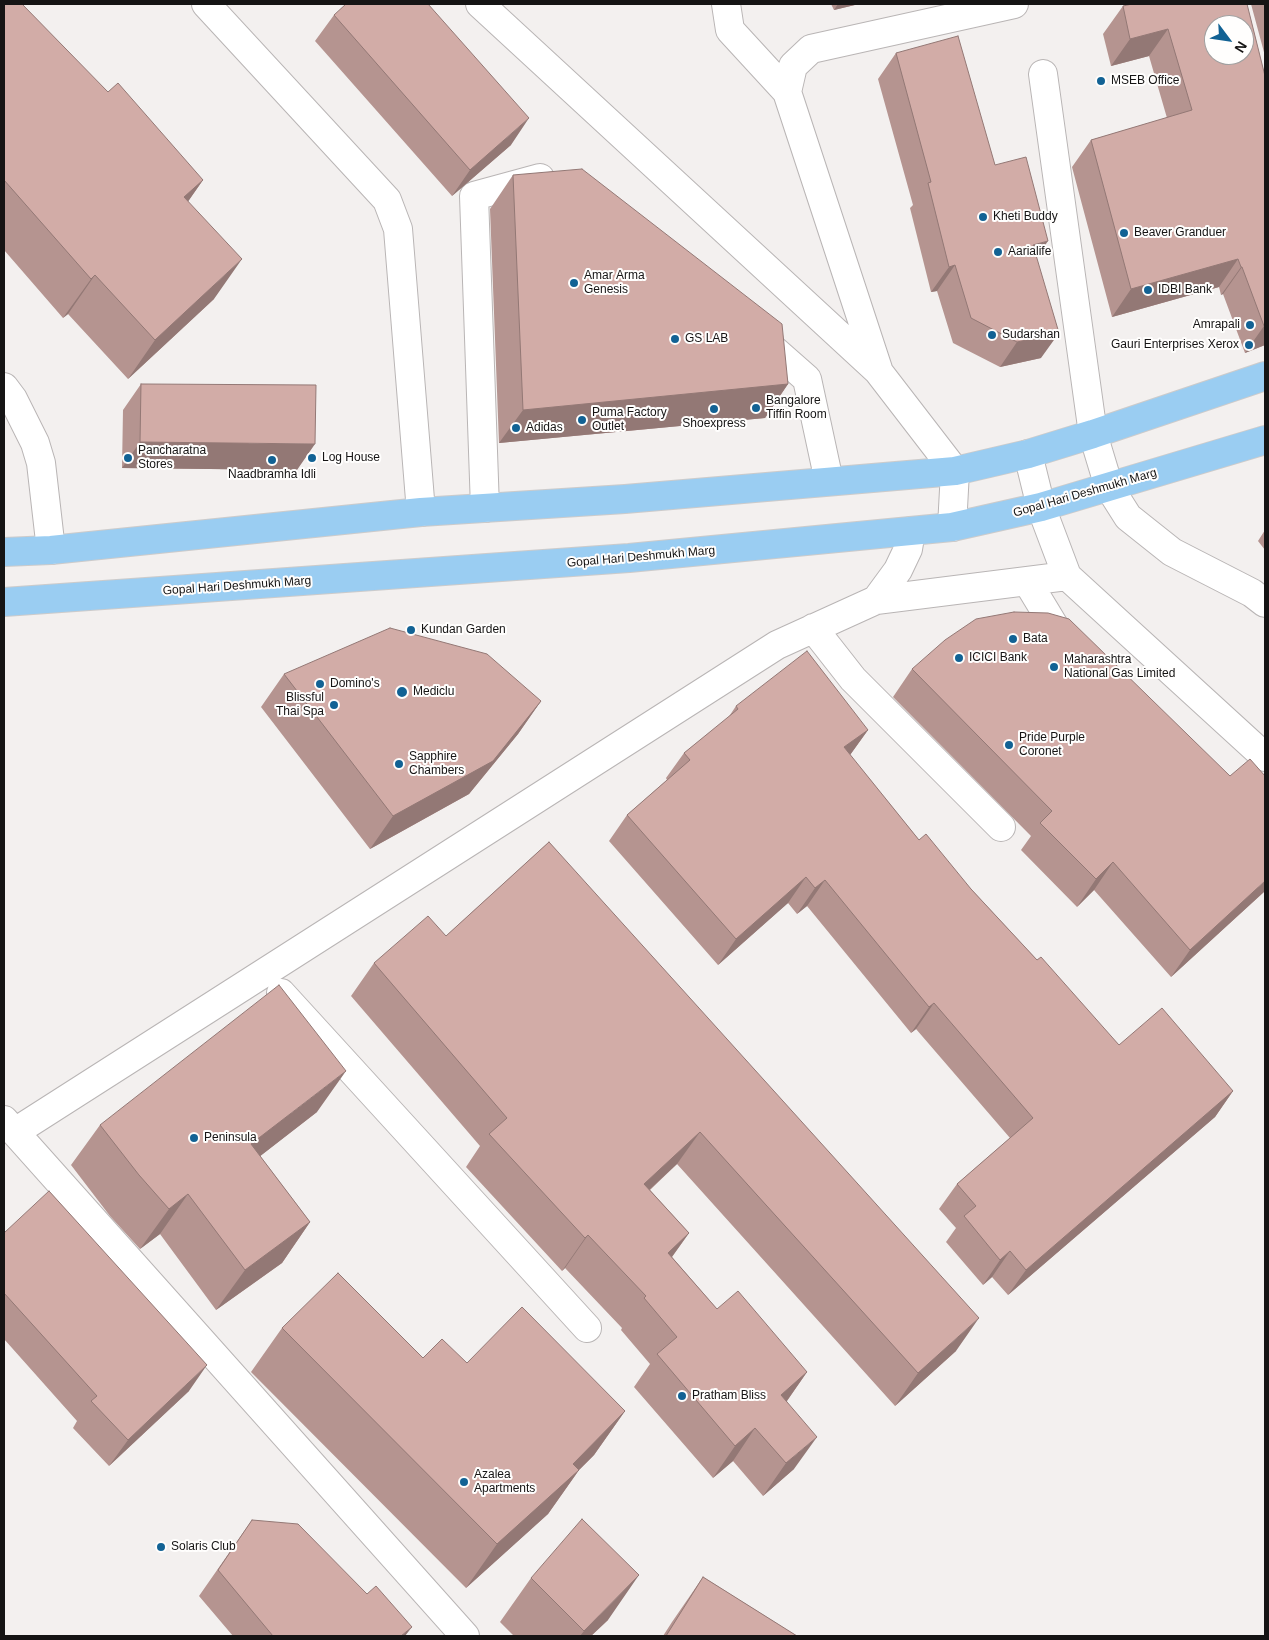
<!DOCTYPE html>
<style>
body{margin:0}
#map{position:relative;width:1269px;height:1640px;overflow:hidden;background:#f3f0ef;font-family:Helvetica,sans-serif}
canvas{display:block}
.frame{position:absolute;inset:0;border:5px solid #151414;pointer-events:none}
.north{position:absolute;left:1204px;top:15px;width:50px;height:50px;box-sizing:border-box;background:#fffefd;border:1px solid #a1a0a0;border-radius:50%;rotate:121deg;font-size:14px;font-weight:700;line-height:20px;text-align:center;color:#151414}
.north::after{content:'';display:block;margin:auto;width:18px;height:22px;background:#126294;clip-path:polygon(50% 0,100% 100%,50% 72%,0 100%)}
</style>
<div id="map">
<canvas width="1269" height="1640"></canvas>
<div class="frame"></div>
<div class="north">N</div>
</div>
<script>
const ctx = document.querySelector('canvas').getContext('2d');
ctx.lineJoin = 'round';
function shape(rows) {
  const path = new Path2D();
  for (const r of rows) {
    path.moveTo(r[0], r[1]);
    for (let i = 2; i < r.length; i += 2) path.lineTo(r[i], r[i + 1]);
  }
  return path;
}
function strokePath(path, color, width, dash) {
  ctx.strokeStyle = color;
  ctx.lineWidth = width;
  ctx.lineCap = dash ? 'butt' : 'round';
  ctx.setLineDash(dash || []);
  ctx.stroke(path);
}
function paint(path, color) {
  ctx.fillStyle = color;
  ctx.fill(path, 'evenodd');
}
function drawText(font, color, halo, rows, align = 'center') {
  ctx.font = font + ' Helvetica,sans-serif';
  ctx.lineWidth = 4;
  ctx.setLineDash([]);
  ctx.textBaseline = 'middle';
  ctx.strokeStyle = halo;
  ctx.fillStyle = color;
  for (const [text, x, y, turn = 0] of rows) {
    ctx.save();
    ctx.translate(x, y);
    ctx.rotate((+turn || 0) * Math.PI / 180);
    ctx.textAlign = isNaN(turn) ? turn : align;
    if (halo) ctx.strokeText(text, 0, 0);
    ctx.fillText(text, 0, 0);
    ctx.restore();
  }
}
const minor = shape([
 [206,4,387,200,398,229,421,512],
 [480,4,878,371,955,471,952,527],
 [726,4,730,30,787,92],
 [1043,74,1093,434,1109,487,1128,517,1172,552,1252,593,1265,603],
 [757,335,807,379,829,481],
 [878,369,787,92,793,66,811,49,1014,4],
 [4,387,13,399,35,443,41,463,51,550],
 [1028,454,1041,507,1067,576,1265,757],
 [485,508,474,196,540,178],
 [1027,581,1056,629,1067,643],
 [876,600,1067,576],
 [813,628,853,679,1001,827],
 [281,993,587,1328],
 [4,1120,465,1636],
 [15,1132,777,645,876,600,898,570,908,549,911,531]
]);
const major = shape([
 [4,552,51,550,421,512,625,499,955,471,1028,454,1093,434,1265,376],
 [4,602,629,558,952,527,1041,507,1265,440]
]);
strokePath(minor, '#b9b5b5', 30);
strokePath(major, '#cccbcb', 30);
strokePath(minor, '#fff', 28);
strokePath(major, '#9acdf2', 28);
paint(shape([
 [4,4,203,180,188,201,214,299,128,379,68,314,63,318,4,250],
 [831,4,859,4,834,10],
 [1247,4,1265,345,1245,353,1223,294,1221,295,1219,287,1112,317,1072,167,1091,140,1167,118,1149,56,1111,66,1103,34,1123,6],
 [1251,4,1265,4,1265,56],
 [334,15,511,145,452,196,315,41],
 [896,53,1036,257,1041,358,1000,367,953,343,937,291,931,292,910,208,913,205,878,79],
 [513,175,788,384,765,418,499,443,490,209],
 [141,384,297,470,122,468,123,410],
 [1265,530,1265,550,1258,541],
 [912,669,1265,891,1171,977,1094,890,1077,907,1021,850,1031,836,893,697],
 [284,674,541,701,518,734,469,794,370,849,261,707],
 [736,706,868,730,850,755,919,840,971,889,1037,960,1119,1045,1233,1091,1215,1117,1008,1295,992,1277,983,1285,946,1242,956,1228,939,1209,957,1184,1010,1138,916,1029,911,1033,807,906,797,914,788,903,718,965,609,841,627,815,667,780,666,778,684,753,728,718],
 [549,842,956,1351,895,1406,677,1164,650,1190,689,1233,672,1257,717,1309,807,1372,787,1401,794,1469,763,1496,733,1461,713,1478,634,1387,650,1364,621,1330,622,1328,565,1268,562,1271,466,1167,480,1146,351,996,374,963,446,936],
 [317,1112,260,1156,310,1222,282,1263,216,1310,160,1234,140,1249,110,1216,71,1165,100,1125],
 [4,1233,189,1391,109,1466,73,1428,77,1421,4,1339],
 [282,1328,423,1358,467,1363,625,1411,594,1455,579,1470,548,1514,466,1588,251,1372],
 [252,1520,405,1636,233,1636,199,1596],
 [703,1577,797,1636,663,1636,672,1622],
 [531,1578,608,1620,591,1636,514,1636,500,1622]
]), '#b59490');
paint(shape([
 [838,4,859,4,834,10],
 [1168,29,1149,56,1111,66,1130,39],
 [529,118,511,145,452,196,470,170],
 [203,180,176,219,184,197],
 [1048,241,1030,267,1033,245],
 [242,259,214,299,128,379,155,340],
 [1238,259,1219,287,1112,317,1131,289],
 [955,265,937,291,931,292,949,267],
 [1241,267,1242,267,1223,294,1221,295],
 [95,275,68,314,63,318,91,279],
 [1265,325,1265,345,1245,353,1264,326],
 [1059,333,1041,358,1000,367,1017,342],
 [788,384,765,418,499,443,523,410],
 [140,442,315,444,297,470,122,468],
 [541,701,518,734,469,794,370,849,393,816],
 [868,730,850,755,844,747],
 [1113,862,1094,890,1077,907,1096,879],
 [806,877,788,903,718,965,736,939],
 [825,880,807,906,797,914,815,888],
 [1265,881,1265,891,1171,977,1190,950],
 [934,1003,916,1029,911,1033,929,1007],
 [346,1071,317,1112,223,1185,251,1144],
 [1233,1091,1215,1117,1008,1295,1026,1270],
 [700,1132,677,1164,621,1216,644,1184],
 [188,1194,160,1234,140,1249,169,1209],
 [310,1222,282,1263,216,1310,245,1270],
 [689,1233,666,1265,668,1253],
 [588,1235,565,1268,562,1271,585,1238],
 [1010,1251,992,1277,983,1285,1000,1260],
 [979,1318,956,1351,895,1406,918,1373],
 [207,1365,189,1391,109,1466,128,1440],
 [807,1372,784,1405,781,1395],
 [625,1411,594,1455,579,1470,548,1514,466,1588,497,1544,573,1464],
 [755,1428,733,1461,713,1478,735,1446],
 [817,1437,794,1469,763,1496,786,1463],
 [639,1575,608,1620,591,1636,580,1636,584,1631],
 [412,1627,405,1636,401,1636]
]), '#937875');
const building = shape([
 [4,4,22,4,108,92,118,83,203,180,184,197,242,259,155,340,95,275,91,279,4,180,4,4],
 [346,4,428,4,529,118,470,170,334,15,346,4],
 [1132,4,1247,4,1265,76,1265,325,1264,326,1242,267,1241,267,1238,259,1131,289,1091,140,1192,110,1168,29,1130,39,1123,6,1132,4],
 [1214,25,1244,25,1244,55,1214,55,1214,25],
 [958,36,995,165,1026,157,1048,241,1033,245,1059,333,1017,342,971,318,955,265,949,267,928,183,931,182,896,53,958,36],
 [582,169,782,324,788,384,523,410,513,175,582,169],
 [141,384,316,385,315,444,140,442,141,384],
 [1014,612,1048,613,1069,619,1230,776,1250,759,1265,776,1265,881,1190,950,1113,862,1096,879,1040,823,1052,811,912,669,945,640,976,619,1014,612],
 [390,628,487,654,541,701,493,761,393,816,284,674,390,628],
 [807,651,868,730,844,747,919,840,926,834,971,889,1037,960,1041,957,1119,1045,1162,1008,1233,1091,1026,1270,1010,1251,1000,1260,964,1216,976,1206,957,1184,1033,1118,934,1003,929,1007,825,880,815,888,806,877,736,939,627,815,690,760,684,753,738,709,736,706,807,651],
 [549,842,979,1318,918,1373,700,1132,644,1184,689,1233,668,1253,717,1309,738,1291,807,1372,781,1395,817,1437,786,1463,755,1428,735,1446,657,1354,677,1337,644,1298,646,1296,588,1235,585,1238,489,1134,507,1118,374,963,428,916,446,936,549,842],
 [279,985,346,1071,251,1144,310,1222,245,1270,188,1194,169,1209,139,1175,100,1125,279,985],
 [49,1191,207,1365,128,1440,91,1401,97,1396,4,1293,4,1233,49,1191],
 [338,1273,423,1358,442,1339,467,1363,522,1307,625,1411,573,1464,579,1470,497,1544,282,1328,338,1273],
 [582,1519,639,1575,584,1631,531,1578,582,1519],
 [252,1520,298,1524,367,1594,376,1586,412,1627,401,1636,273,1636,218,1570,252,1520],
 [703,1577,797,1636,666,1636,703,1577]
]);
paint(building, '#d2aca7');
strokePath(building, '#937875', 1);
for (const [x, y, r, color] of [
 [1101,81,5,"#126294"],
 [983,217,5,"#126294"],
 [1124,233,5,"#126294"],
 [998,252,5,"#126294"],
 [574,283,5,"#126294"],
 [1148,290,5,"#126294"],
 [1250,325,5,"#126294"],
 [992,335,5,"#126294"],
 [675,339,5,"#126294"],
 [1249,345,5,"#126294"],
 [756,408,5,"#126294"],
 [714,409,5,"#126294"],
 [582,420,5,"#126294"],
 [516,428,5,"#126294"],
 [128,458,5,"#126294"],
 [312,458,5,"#126294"],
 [272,460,5,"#126294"],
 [411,630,5,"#126294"],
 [1013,639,5,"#126294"],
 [959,658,5,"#126294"],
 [1054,667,5,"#126294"],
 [320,684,5,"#126294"],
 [402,692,6,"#126294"],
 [334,705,5,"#126294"],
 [1009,745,5,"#126294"],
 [399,764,5,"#126294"],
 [194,1138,5,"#126294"],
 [682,1396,5,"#126294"],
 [464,1482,5,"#126294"],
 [161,1547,5,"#126294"]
]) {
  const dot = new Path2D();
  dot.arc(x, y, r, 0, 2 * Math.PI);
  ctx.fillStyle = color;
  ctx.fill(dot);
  strokePath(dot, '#fffefd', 2);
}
drawText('12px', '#151414', '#fffefd', [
 ["MSEB Office",1111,81],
 ["Kheti Buddy",993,217],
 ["Beaver Granduer",1134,233],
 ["Aarialife",1008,252],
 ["Amar Arma",584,276],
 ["Genesis",584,290],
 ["IDBI Bank",1158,290],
 ["Amrapali",1240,325,"right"],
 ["Sudarshan",1002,335],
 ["GS LAB",685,339],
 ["Gauri Enterprises Xerox",1239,345,"right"],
 ["Bangalore",766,401],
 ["Tiffin Room",766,415],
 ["Puma Factory",592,413],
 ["Outlet",592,427],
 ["Shoexpress",714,424,"center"],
 ["Adidas",526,428],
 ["Pancharatna",138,451],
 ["Stores",138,465],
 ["Log House",322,458],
 ["Naadbramha Idli",272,475,"center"],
 ["Kundan Garden",421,630],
 ["Bata",1023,639],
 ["ICICI Bank",969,658],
 ["Maharashtra",1064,660],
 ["National Gas Limited",1064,674],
 ["Domino's",330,684],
 ["Mediclu",413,692],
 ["Blissful",324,698,"right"],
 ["Thai Spa",324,712,"right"],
 ["Pride Purple",1019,738],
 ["Coronet",1019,752],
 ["Sapphire",409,757],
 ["Chambers",409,771],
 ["Peninsula",204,1138],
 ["Pratham Bliss",692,1396],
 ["Azalea",474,1475],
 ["Apartments",474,1489],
 ["Solaris Club",171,1547]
], 'left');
drawText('12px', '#151414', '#fffefd', [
 ["Gopal Hari Deshmukh Marg",1085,493,-16],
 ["Gopal Hari Deshmukh Marg",641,557,-5],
 ["Gopal Hari Deshmukh Marg",237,586,-4]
]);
</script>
